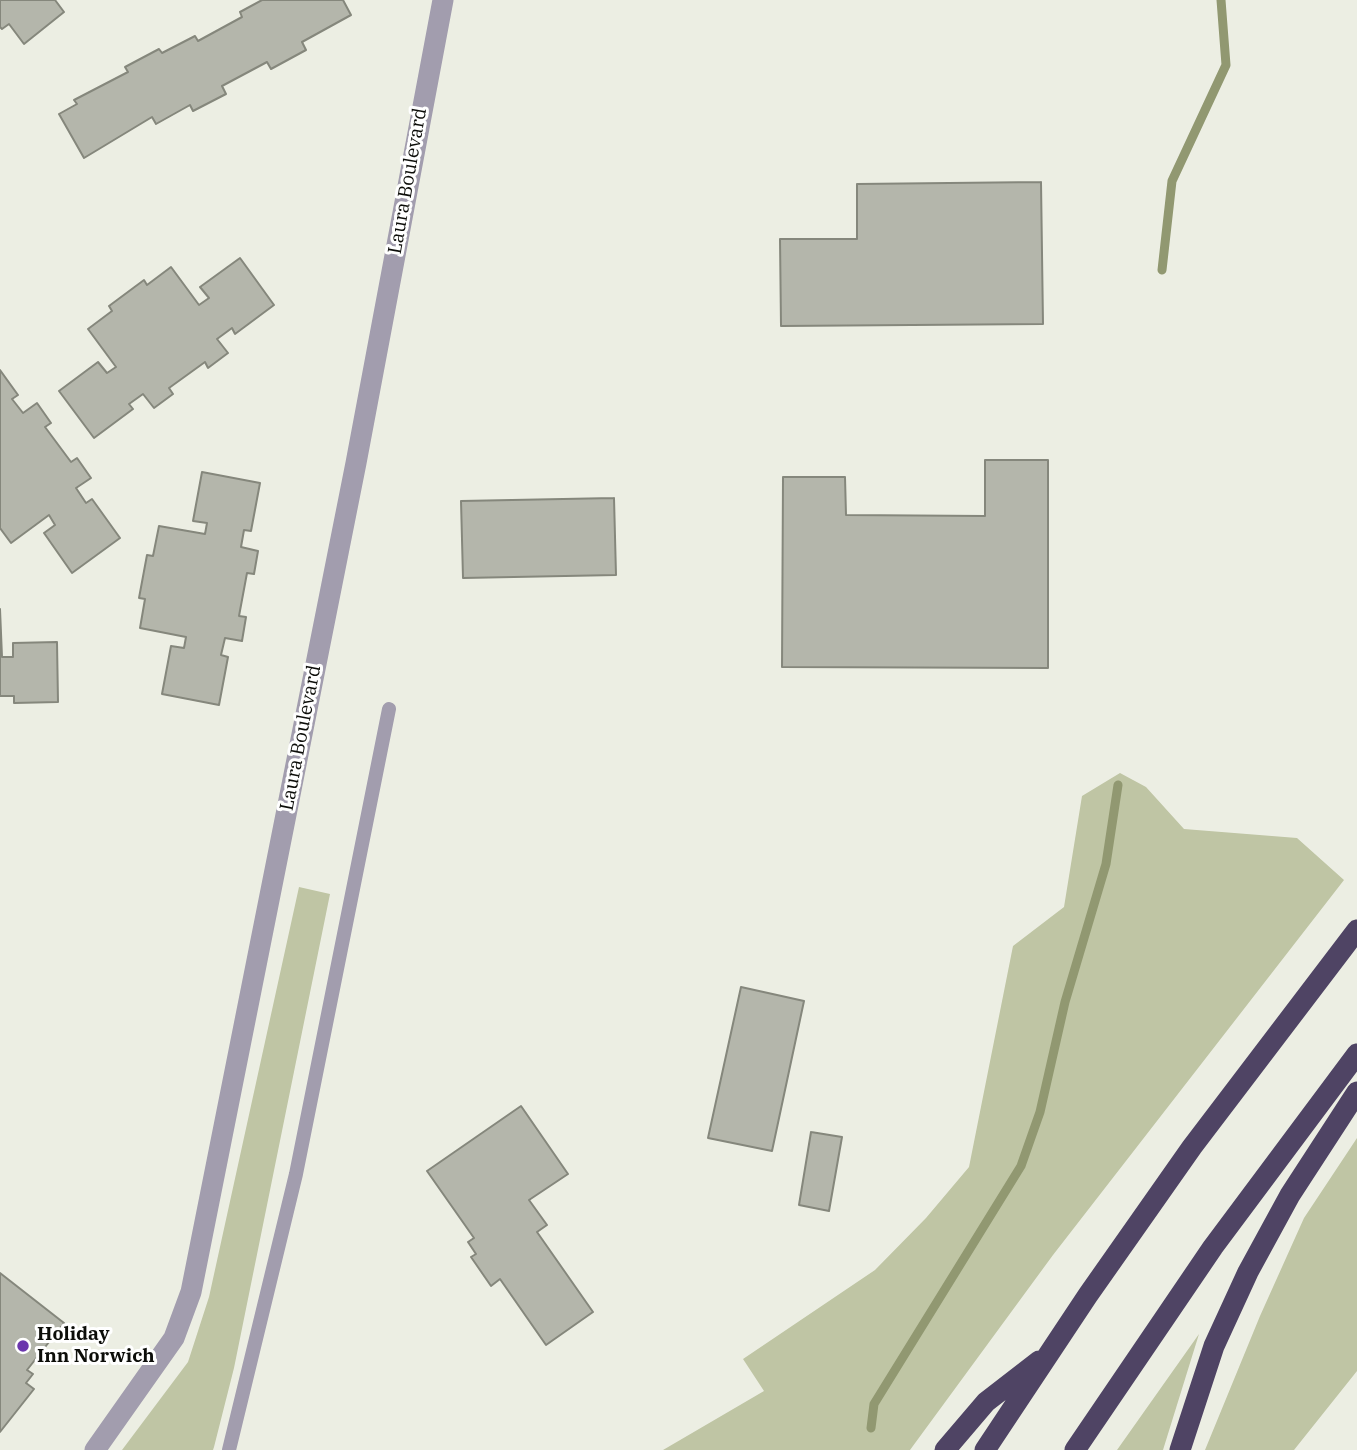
<!DOCTYPE html>
<style>
body{margin:0}
canvas{display:block;background:#eceee3}
</style>
<canvas width="1357" height="1450"></canvas>
<script>
const ctx = document.querySelector('canvas').getContext('2d');
ctx.lineJoin = 'round';
function paint(path, color) {
  ctx.fillStyle = color;
  ctx.fill(path, 'evenodd');
}
function shape(rows) {
  const path = new Path2D();
  for (const r of rows) {
    path.moveTo(r[0], r[1]);
    for (let i = 2; i < r.length; i += 2) path.lineTo(r[i], r[i + 1]);
  }
  return path;
}
function strokePath(path, color, width, dash) {
  ctx.strokeStyle = color;
  ctx.lineWidth = width;
  ctx.lineCap = dash ? 'butt' : 'round';
  ctx.setLineDash(dash || []);
  ctx.stroke(path);
}
function drawText(font, color, halo, rows, align = 'center') {
  ctx.font = font + ' "IBM Plex Serif",serif';
  ctx.lineWidth = 6;
  ctx.setLineDash([]);
  ctx.textBaseline = 'middle';
  ctx.strokeStyle = halo;
  ctx.fillStyle = color;
  for (const [text, x, y, turn = 0] of rows) {
    ctx.save();
    ctx.translate(x, y);
    ctx.rotate((+turn || 0) * Math.PI / 180);
    ctx.textAlign = isNaN(turn) ? turn : align;
    if (halo) ctx.strokeText(text, 0, 0);
    ctx.fillText(text, 0, 0);
    ctx.restore();
  }
}
paint(shape([
 [1120,773,1146,787,1184,829,1297,838,1344,880,1053,1255,910,1450,663,1450,764,1391,743,1359,875,1270,926,1218,969,1167,1013,946,1064,907,1082,796],
 [299,887,330,894,234,1368,214,1447,213,1450,122,1450,188,1362,209,1297],
 [1357,1138,1357,1371,1294,1450,1205,1450,1260,1316,1304,1218],
 [1199,1334,1163,1450,1117,1450]
]), '#bfc5a4');
strokePath(shape([
 [1162,270,1172,181,1226,65,1221,0],
 [871,1428,874,1404,1021,1166,1040,1112,1065,1002,1106,864,1118,785]
]), '#919871', 9);
const building = shape([
 [0,0,55,0,64,12,24,44,9,24,2,29,0,27,0,0],
 [262,0,343,0,351,15,302,42,306,50,271,69,267,62,222,86,226,94,193,111,190,105,156,124,152,117,84,158,59,114,77,104,74,100,128,72,125,67,159,49,162,53,195,36,198,41,242,17,240,12,262,0],
 [1041,182,1043,324,781,326,780,239,857,239,857,184,1041,182],
 [240,258,274,305,235,334,232,328,217,339,228,353,208,368,205,362,169,388,173,394,154,408,143,394,129,404,133,409,94,438,59,391,98,362,107,373,116,367,88,329,112,311,109,306,144,280,147,285,171,267,199,305,209,298,200,287,240,258],
 [0,370,18,395,12,399,23,413,37,403,51,423,45,427,71,462,77,458,91,478,76,488,86,503,92,499,120,538,72,573,44,533,55,525,49,515,11,543,0,528,0,370],
 [985,460,1048,460,1048,668,782,667,783,477,845,477,846,515,985,516,985,460],
 [202,472,260,483,251,531,244,530,241,547,258,551,254,574,247,573,239,616,246,617,242,641,225,638,221,655,228,657,219,705,162,694,171,646,184,648,186,637,140,628,145,599,139,598,147,555,153,556,159,526,205,534,207,523,193,521,202,472],
 [614,498,616,575,463,578,461,501,614,498],
 [0,609,2,657,13,657,13,643,57,642,58,702,14,703,14,696,0,696,0,609],
 [741,987,804,1001,772,1151,708,1138,741,987],
 [521,1106,568,1174,529,1200,547,1225,537,1232,593,1312,546,1345,500,1279,491,1286,471,1257,476,1254,468,1242,474,1238,427,1171,521,1106],
 [811,1132,842,1137,829,1211,799,1205,811,1132],
 [0,1273,64,1323,27,1370,33,1374,26,1383,34,1389,0,1432,0,1273]
]);
paint(building, '#b4b6ab');
strokePath(building, '#85877c', 2);
strokePath(shape([
 [229,1450,296,1174,389,709]
]), '#a29dae', 14);
strokePath(shape([
 [95,1450,174,1338,191,1292,356,463,443,0]
]), '#a29dae', 21);
strokePath(shape([
 [945,1450,986,1402,1039,1361],
 [985,1450,1088,1295,1192,1147,1357,930],
 [1075,1450,1213,1247,1357,1054],
 [1180,1450,1214,1346,1248,1272,1290,1195,1357,1092]
]), '#4f4464', 21);
for (const [x, y, r, color] of [
 [23,1346,7,"#6b36ad"]
]) {
  const dot = new Path2D();
  dot.arc(x, y, r, 0, 2 * Math.PI);
  ctx.fillStyle = color;
  ctx.fill(dot);
  strokePath(dot, '#fff', 2.5);
}
drawText('19px', '#0c0d09', '#fff', [
 ["Laura Boulevard",408,181,-80],
 ["Laura Boulevard",301,738,-79]
]);
drawText('bold 19px', '#0c0d09', '#fff', [
 ["Holiday",37,1335],
 ["Inn Norwich",37,1357]
], 'left');
</script>
